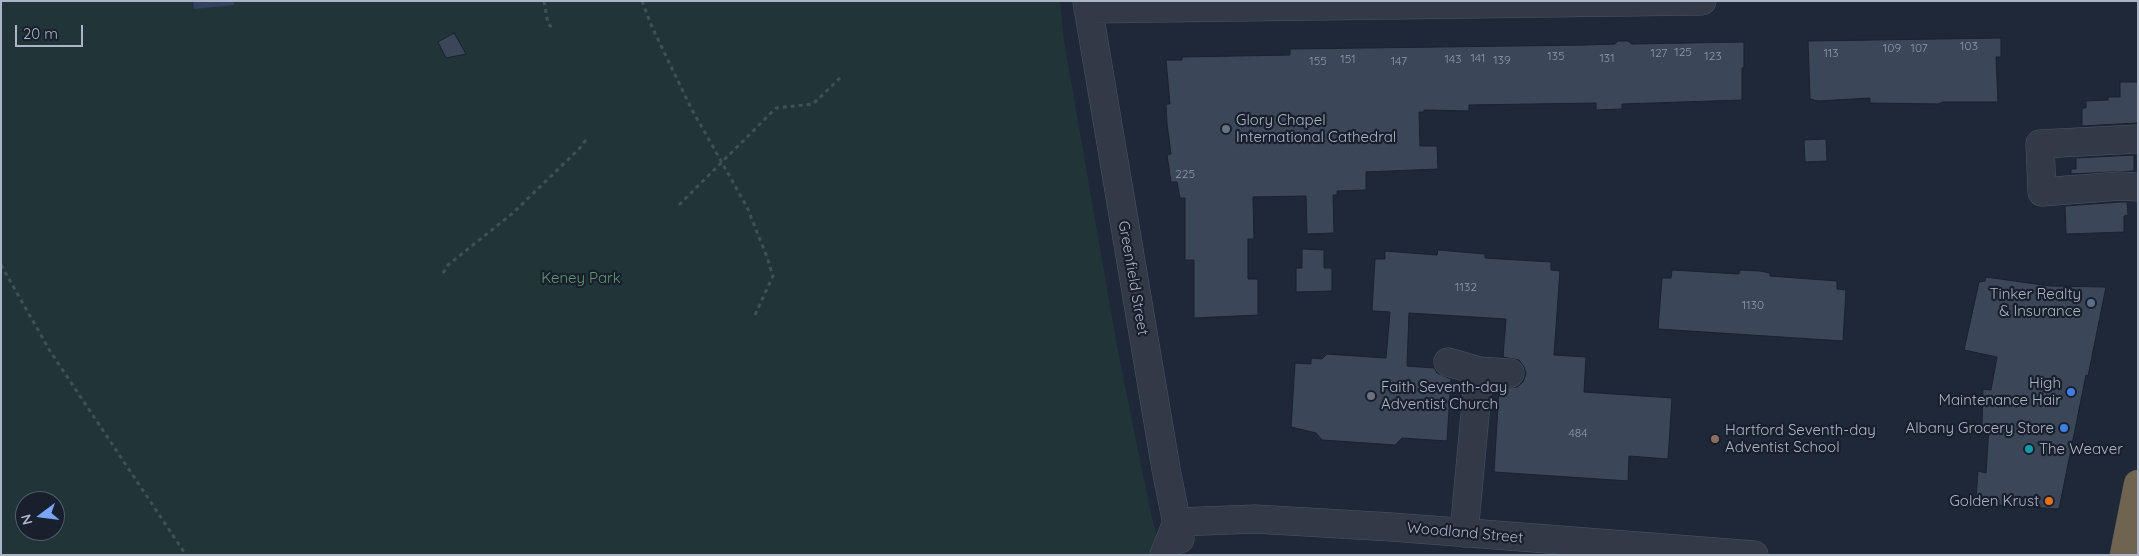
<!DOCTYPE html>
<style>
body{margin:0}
#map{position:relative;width:2139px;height:556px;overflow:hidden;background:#1f2838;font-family:Quicksand,sans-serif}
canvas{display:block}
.frame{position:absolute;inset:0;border:2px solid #acb5c5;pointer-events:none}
.north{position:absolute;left:15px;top:491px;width:50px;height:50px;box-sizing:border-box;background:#181f2d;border:1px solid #535b6a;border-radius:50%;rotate:255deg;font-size:14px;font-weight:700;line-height:20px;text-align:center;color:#acb5c5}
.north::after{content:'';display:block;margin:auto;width:18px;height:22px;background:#7aa5fd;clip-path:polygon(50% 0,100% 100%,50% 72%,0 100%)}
.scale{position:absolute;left:15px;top:25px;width:68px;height:22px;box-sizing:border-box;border:2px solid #acb5c5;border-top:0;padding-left:6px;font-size:15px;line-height:18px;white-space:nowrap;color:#acb5c5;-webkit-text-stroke:4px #181f2d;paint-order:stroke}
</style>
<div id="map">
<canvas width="2139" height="556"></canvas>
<div class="frame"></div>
<div class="north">N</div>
<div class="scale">20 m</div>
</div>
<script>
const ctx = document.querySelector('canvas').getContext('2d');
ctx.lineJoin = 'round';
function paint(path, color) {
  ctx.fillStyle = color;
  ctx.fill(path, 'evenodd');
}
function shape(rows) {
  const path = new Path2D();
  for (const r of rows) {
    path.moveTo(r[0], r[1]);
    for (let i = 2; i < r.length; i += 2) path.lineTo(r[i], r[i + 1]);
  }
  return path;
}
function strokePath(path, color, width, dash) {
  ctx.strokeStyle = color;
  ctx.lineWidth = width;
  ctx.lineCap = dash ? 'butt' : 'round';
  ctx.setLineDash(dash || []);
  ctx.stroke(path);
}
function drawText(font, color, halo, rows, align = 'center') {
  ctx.font = font + ' Quicksand,sans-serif';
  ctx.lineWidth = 4.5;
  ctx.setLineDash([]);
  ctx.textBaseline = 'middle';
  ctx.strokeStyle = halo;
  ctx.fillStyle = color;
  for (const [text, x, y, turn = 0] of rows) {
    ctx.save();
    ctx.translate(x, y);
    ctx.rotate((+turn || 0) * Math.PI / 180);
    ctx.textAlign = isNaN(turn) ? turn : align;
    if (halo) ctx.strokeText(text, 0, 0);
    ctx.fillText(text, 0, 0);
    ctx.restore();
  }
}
paint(shape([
 [1,1,1060,1,1064,41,1118,352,1151,514,1162,555,1,555],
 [25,501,55,501,55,531,25,531]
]), '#213539');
paint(shape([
 [193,1,234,1,234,5,194,9]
]), '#314260');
const building = shape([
 [454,33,466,54,446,58,438,42,454,33],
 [2001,38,2001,57,1996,57,1998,102,1943,102,1938,104,1870,103,1870,98,1818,101,1810,99,1808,41,2001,38],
 [1618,41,1628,41,1632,44,1744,42,1744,67,1742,68,1742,100,1622,104,1622,109,1596,110,1596,103,1469,105,1469,111,1424,110,1424,112,1419,112,1420,146,1437,146,1438,169,1366,172,1366,190,1337,191,1337,195,1333,195,1334,233,1307,234,1306,196,1253,197,1254,239,1248,239,1248,279,1258,279,1258,315,1194,318,1194,260,1185,260,1185,198,1180,198,1177,182,1171,182,1167,155,1171,154,1167,124,1166,104,1170,104,1166,60,1182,60,1182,57,1290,55,1290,49,1586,45,1615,44,1618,41],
 [2120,82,2138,82,2138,123,2082,126,2082,108,2086,108,2086,101,2108,100,2108,97,2120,97,2120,82],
 [1826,139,1827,161,1805,162,1804,140,1826,139],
 [2134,155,2134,171,2071,174,2071,169,2076,169,2076,158,2134,155],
 [2120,202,2127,202,2128,215,2124,216,2124,232,2066,234,2065,206,2120,202],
 [1302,249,1324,250,1324,268,1332,268,1332,291,1296,292,1296,268,1302,268,1302,249],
 [1438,250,1485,254,1485,258,1551,262,1551,270,1560,271,1554,355,1586,357,1584,392,1672,398,1668,459,1629,456,1628,481,1494,472,1499,388,1517,387,1523,382,1526,374,1524,367,1519,360,1503,357,1506,319,1409,313,1407,366,1434,368,1437,373,1451,379,1447,441,1402,438,1395,445,1322,440,1316,433,1291,427,1295,363,1311,364,1311,358,1322,359,1327,354,1386,358,1390,312,1372,311,1375,259,1385,259,1385,251,1437,255,1438,250],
 [1672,270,1739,274,1740,270,1760,271,1770,273,1770,276,1837,281,1837,289,1846,290,1843,341,1658,329,1662,278,1671,278,1672,270],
 [1986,277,2050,286,2106,287,2088,376,2086,375,2059,509,1984,504,1985,499,1976,497,1978,471,1986,473,1989,427,1982,426,1983,389,1991,390,1997,357,1964,350,1979,282,1985,281,1986,277]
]);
paint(building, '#3b4658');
strokePath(building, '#1a212f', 1);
const minor = shape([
 [1087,1,1166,469,1180,539],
 [1088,9,1702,1],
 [2138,139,2040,144,2042,192,2120,186,2138,187],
 [1448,362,1479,371],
 [1464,533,1479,371,1510,373],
 [1164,555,1177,522,1255,519,1392,527,1754,555]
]);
const highway = shape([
 [2124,555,2138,484]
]);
strokePath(minor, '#4d5563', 29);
strokePath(highway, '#3d4553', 29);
strokePath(shape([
 [544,1,548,24,553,28],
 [642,1,652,27,691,108,747,207,767,257,773,276,754,317],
 [679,205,776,108,813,104,840,78],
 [1,265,50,351,186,555],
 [443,273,448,265,513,213,579,149,588,137]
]), '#3e5256', 3, [4, 4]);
strokePath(minor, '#323a48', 28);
strokePath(highway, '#6f644f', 28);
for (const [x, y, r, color] of [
 [1226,129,5,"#6b7280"],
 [2091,303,5,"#5c6f8a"],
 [2071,392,5,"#3f7fe0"],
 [1371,396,5,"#6b7280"],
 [2064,428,5,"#3f7fe0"],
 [1715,439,5,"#8d6e63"],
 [2029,449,5,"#0f9aa8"],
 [2049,501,5,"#e8710a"]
]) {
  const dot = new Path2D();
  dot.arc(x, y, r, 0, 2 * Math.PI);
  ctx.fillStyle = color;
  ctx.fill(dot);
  strokePath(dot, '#181f2d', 2);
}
drawText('12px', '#9099aa', null, [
 ["103",1969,46],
 ["109",1892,48],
 ["107",1919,48],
 ["125",1683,52],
 ["127",1659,53],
 ["113",1831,53],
 ["135",1556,56],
 ["123",1713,56],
 ["141",1478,58],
 ["131",1607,58],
 ["151",1348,59],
 ["143",1453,59],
 ["139",1502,60],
 ["155",1318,61],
 ["147",1399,61],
 ["225",1185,174],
 ["1132",1466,287],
 ["1130",1753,305],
 ["484",1578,433]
]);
drawText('15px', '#acb5c5', '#181f2d', [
 ["Glory Chapel",1236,120],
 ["International Cathedral",1236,137],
 ["Tinker Realty",2081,294,"right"],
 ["& Insurance",2081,311,"right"],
 ["High",2061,383,"right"],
 ["Maintenance Hair",2061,400,"right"],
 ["Faith Seventh-day",1381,387],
 ["Adventist Church",1381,404],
 ["Albany Grocery Store",2054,428,"right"],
 ["Hartford Seventh-day",1725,430],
 ["Adventist School",1725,447],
 ["The Weaver",2039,449],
 ["Golden Krust",2039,501,"right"]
], 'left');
drawText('15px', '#639772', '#181f2d', [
 ["Keney Park",581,278]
]);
drawText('15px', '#acb5c5', '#181f2d', [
 ["Greenfield Street",1133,278,80],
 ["Woodland Street",1465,533,5]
]);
</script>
